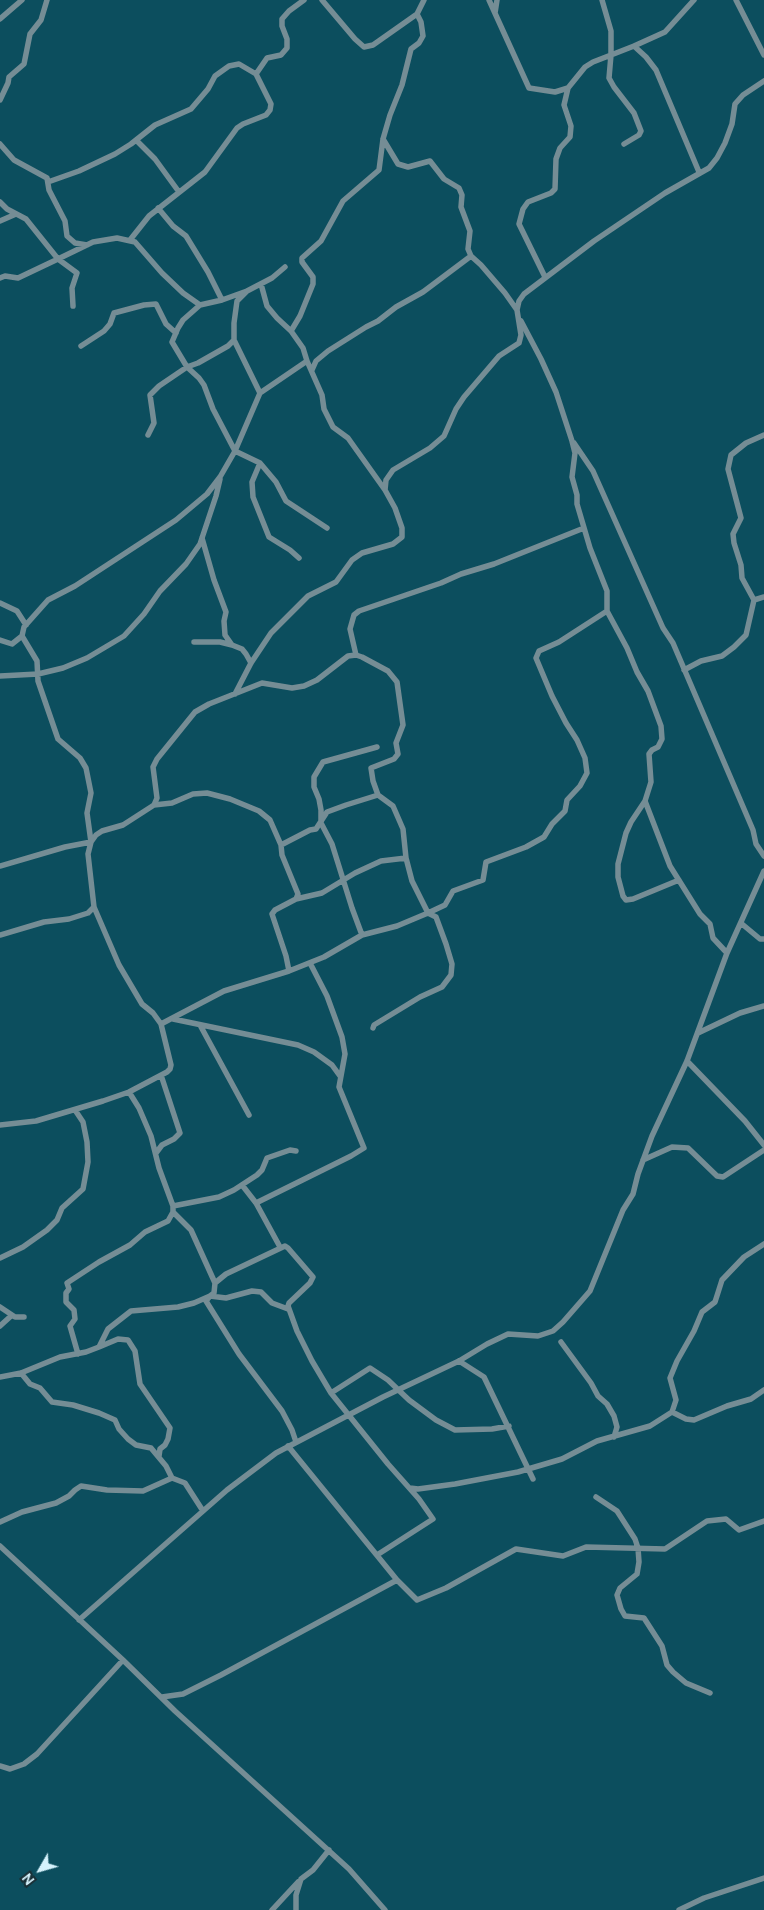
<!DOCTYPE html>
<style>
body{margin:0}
#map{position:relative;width:764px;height:1910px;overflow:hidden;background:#0c4e5e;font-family:Manrope,sans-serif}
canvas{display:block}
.north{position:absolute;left:15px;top:1845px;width:50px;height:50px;-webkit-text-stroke:4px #183037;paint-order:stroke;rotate:232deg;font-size:14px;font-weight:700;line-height:20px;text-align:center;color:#d5f2fc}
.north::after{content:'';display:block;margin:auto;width:18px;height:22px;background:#d5f2fc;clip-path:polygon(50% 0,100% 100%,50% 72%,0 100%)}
</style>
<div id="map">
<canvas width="764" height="1910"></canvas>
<div class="north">N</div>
</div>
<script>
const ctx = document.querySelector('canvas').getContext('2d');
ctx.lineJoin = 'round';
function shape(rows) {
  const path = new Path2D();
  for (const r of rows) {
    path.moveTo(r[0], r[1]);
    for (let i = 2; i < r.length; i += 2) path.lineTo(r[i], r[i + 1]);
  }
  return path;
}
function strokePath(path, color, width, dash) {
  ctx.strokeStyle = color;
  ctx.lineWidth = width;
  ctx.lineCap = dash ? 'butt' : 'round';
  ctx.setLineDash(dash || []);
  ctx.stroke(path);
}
strokePath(shape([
 [322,0,355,39,364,47,373,45,417,14],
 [489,0,529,88,555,92,568,88],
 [736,0,764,55],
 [495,13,497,0],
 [0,19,22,0],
 [634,46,665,32,694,0],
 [0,100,8,83,9,77,24,64,30,34,41,20,47,0],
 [383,139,398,164,408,167,430,161,444,179,459,188,462,195,461,207,470,231,468,249,471,256,481,265,505,293,517,310],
 [136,140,155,159,179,192],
 [0,144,14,160,47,178,49,190,65,221,67,236,75,243,87,245],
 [624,144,639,135,641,131,634,113,614,87,609,78,611,55,634,46,646,57,656,70,699,172],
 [48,182,79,171,115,154,131,144,155,125,191,109,208,89,215,76,229,66,239,64,256,74],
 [0,202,7,209,26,219,58,259,93,242,117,238,135,242,162,273,183,293,200,305,183,320,178,328,172,342,187,367,199,378,204,385,213,409,235,451,260,463,276,482,286,501,327,528],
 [158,208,173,226,186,236,208,272,222,300],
 [0,221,16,214],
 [130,240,149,216,205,172,237,128,243,124,266,115,270,110,271,104,256,74,267,58,281,55,287,48,287,39,282,26,282,19,289,11,304,0],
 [545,277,519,224,523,209,528,202,551,193,555,189,556,159,560,148,570,137,571,126,564,105,568,88,585,67,593,62,611,55,611,31,602,0],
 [0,278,5,276,18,278,58,259,77,273,72,288,73,306],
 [261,284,267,306,277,318,291,331],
 [200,305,222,300,247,291,272,278,285,267],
 [521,321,541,359,556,392,572,441,575,453,572,477,577,495,577,504,590,548,607,591,607,611,627,648,637,672,648,691,661,726,662,739,658,747,652,750,649,754,651,782,645,801,631,822,626,833,618,864,618,877,623,896,626,900,633,899,679,880],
 [234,340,260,393],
 [81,346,104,331,110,324,114,313,144,305,156,304,166,324,176,333],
 [307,361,322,395,324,409,333,427,348,438,385,490],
 [312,370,316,361,328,351,366,327,378,321,396,307,423,292,471,256],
 [148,435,154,423,150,395,159,386,187,367,198,363,228,346,234,340,234,323,237,301,247,291],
 [574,443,593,471,663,628,673,643,753,830,756,844,764,856],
 [260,463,252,482,253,497,269,537,290,550,299,558],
 [202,538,214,580,226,612,224,621,225,635,232,645,242,649,246,654,251,663],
 [754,600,742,578,741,565,734,543,733,534,741,518,728,469,731,455,746,443,764,435],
 [0,603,17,611,26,625],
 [0,640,12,644,22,636],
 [194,642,220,642,232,645],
 [356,655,350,629,354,615,359,611,441,583,461,574,494,564,584,528],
 [684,670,701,661,722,656,734,647,746,635,754,600,764,597],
 [0,676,38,674,63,668,87,658,124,636,144,614,160,591,186,564,200,544,216,496,220,479],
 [235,694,251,663,271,633,308,596,336,582,352,560,362,553,393,544,402,537,402,528,395,508,385,490,386,480,393,470,430,448,444,436,456,409,464,397,499,356,519,343,521,335,517,310,519,301,524,294,594,241,665,193,709,168,717,158,725,143,732,124,735,104,743,95,764,81],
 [645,801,670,866,700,914,710,924,713,938,727,953],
 [154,805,172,803,193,794,207,793,230,799,259,811,270,820,281,845,282,855,298,894,296,899,275,910,272,914,286,956,289,971],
 [281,845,310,830,316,829,327,812,346,805,378,795,393,806,403,829,406,858,412,881,428,913,436,917,446,944,452,964,451,975,442,987,420,997,374,1025,373,1028],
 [0,866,65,847,91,842,87,813,91,793,86,768,80,758,58,739,38,681,37,661,22,636,24,627,48,600,75,586,176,520,207,494,220,477,235,451,260,393,307,361,303,348,291,331,300,316,313,284,313,277,302,262,302,258,321,241,343,201,379,170,383,139,390,115,402,85,411,49,419,43,423,36,421,22,417,14,424,0],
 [296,899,322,893,355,873,381,861,406,858],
 [742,924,760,939,764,939],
 [0,935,44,922,69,919,88,913,94,907],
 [362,935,352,908,332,844,321,823,321,810,319,799,314,787,314,777,323,762,377,747],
 [173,1019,298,1045,314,1052,332,1065,340,1076],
 [161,1024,224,991,289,971,324,957,362,935,397,926,428,913,445,905,453,891,483,880,486,862,526,847,544,837,552,824,565,811,567,800,580,786,587,773,585,758,577,740,566,723,552,696,536,658,539,651,559,642,607,611],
 [200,1025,249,1115],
 [698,1033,740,1013,764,1006],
 [687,1061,745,1121,764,1145],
 [129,1092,139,1108,151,1136,159,1168,173,1206,173,1212,191,1230,215,1283],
 [0,1125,36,1121,103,1101,129,1092,167,1072,170,1069,171,1065,161,1024,153,1013,142,1004,119,965,94,907,88,854,91,842,96,835,102,831,123,825,154,805,157,798,153,767,157,759,195,712,209,704,262,683,292,688,304,686,317,680,348,656,356,655,362,657,388,671,397,682,403,725,396,743,398,754,394,759,371,768,373,781,378,795],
 [156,1153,162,1145,174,1139,180,1133,161,1075],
 [643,1160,672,1147,688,1148,717,1176,723,1177,764,1150],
 [242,1185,256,1203,280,1247],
 [256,1203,351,1156,364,1148,339,1087,345,1054,342,1037,327,996,310,963],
 [173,1206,219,1197,234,1190,257,1175,262,1170,267,1158,290,1150,296,1151],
 [0,1258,23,1247,47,1230,57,1220,62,1208,83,1189,88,1162,87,1142,83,1122,75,1110],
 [0,1307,15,1317,24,1317],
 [288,1309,272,1303,261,1292,252,1291,226,1298,210,1296,206,1301,239,1354,282,1411,292,1430,296,1442],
 [0,1326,11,1316],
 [561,1342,591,1383,598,1396,607,1404,614,1416,617,1427,614,1437],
 [99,1347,118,1339,128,1340,135,1351,140,1384,170,1428,168,1439,165,1445,160,1449,159,1456],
 [78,1354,70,1326,75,1319,74,1310,66,1302,66,1293,69,1289,67,1283,99,1262,130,1245,145,1232,168,1221,173,1212],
 [459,1361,484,1377,533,1479],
 [21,1373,30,1384,40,1388,52,1402,73,1405,99,1413,115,1420,119,1429,128,1439,136,1445,151,1448,166,1466,172,1478,185,1483,203,1511],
 [0,1377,21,1373,60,1357,86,1352,99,1347,108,1329,131,1311,178,1307,194,1303,210,1296,214,1293,215,1283,226,1274,285,1246,288,1248,313,1277,310,1283,289,1303,288,1306,297,1331,312,1361,331,1393,388,1464,419,1499,433,1519,377,1555],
 [331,1393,370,1368,388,1380,409,1400,436,1420,455,1430,492,1429,509,1426],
 [672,1412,676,1400,670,1378,677,1361,694,1331,702,1312,715,1302,722,1280,744,1257,764,1244],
 [288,1446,397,1580],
 [410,1488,418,1489,455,1484,518,1472,562,1459,597,1441,650,1426,672,1412,686,1419,694,1420,727,1406,751,1399,764,1390],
 [596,1497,617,1511,635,1539,638,1548,639,1562,637,1574,620,1588,617,1595,621,1609,625,1616,644,1618,662,1646,667,1665,673,1672,686,1683,710,1693],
 [0,1522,22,1512,56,1503,69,1496,75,1490,81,1486,107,1490,143,1491,172,1478],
 [0,1546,123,1660,175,1711,349,1869,385,1910],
 [79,1620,227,1490,276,1453,383,1397,459,1361,487,1344,508,1334,538,1336,553,1331,563,1322,590,1291,623,1210,633,1194,638,1174,652,1136,687,1061,727,953,764,871],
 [162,1697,183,1694,221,1675,397,1580,417,1600,446,1588,516,1549,563,1556,586,1547,665,1549,707,1521,726,1519,739,1530,764,1521],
 [0,1766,10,1769,24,1764,37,1754,123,1660],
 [272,1910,298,1882],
 [296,1910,296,1895,301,1879,313,1870,329,1850],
 [679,1910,704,1898,764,1878]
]), '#758d95', 5.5);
</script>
